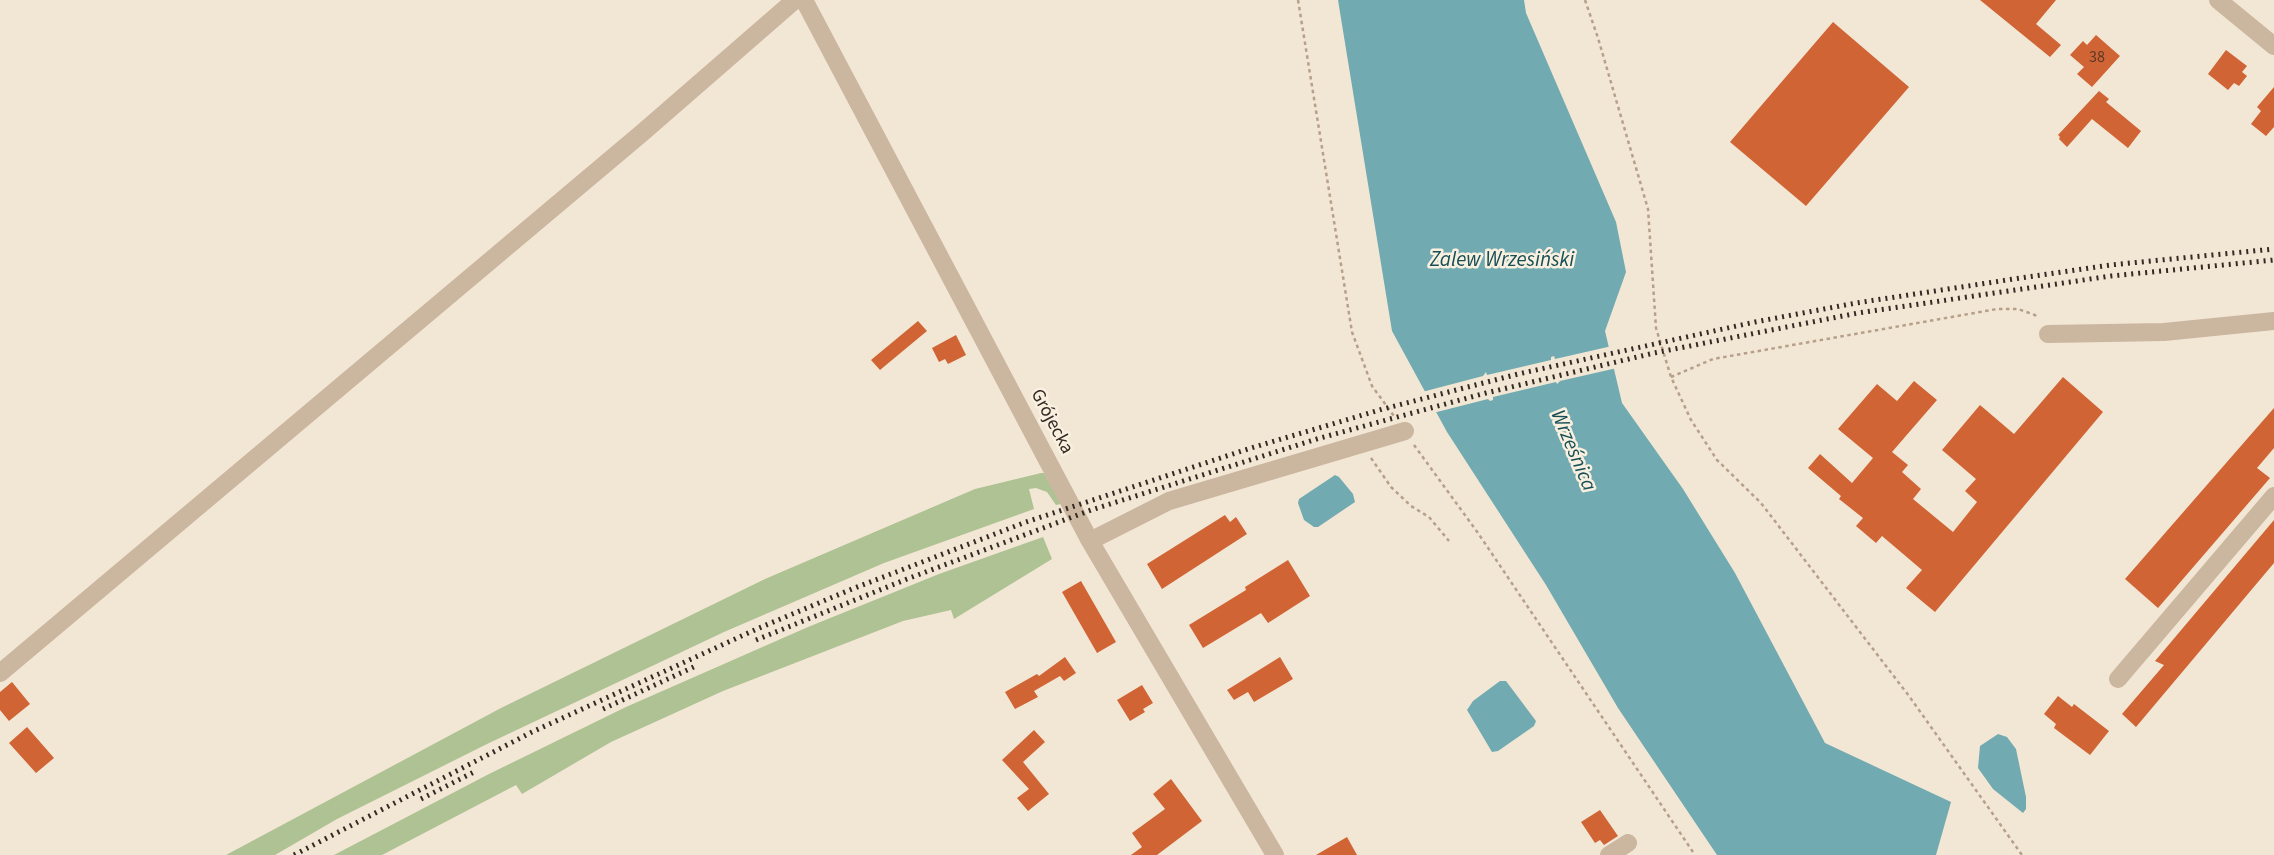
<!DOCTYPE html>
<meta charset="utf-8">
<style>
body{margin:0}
canvas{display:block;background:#f2e6d4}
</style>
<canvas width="2274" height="855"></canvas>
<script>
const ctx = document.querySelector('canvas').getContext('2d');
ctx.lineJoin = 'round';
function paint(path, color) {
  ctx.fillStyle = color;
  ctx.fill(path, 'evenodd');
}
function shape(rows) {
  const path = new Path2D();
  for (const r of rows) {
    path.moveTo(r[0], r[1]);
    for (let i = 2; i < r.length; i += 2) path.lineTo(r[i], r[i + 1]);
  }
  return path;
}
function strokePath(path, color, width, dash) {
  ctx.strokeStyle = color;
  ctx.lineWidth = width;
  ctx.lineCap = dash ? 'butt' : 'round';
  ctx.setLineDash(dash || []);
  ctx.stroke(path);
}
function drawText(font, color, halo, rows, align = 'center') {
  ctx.font = font + ' "Source Sans 3",sans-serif';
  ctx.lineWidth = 5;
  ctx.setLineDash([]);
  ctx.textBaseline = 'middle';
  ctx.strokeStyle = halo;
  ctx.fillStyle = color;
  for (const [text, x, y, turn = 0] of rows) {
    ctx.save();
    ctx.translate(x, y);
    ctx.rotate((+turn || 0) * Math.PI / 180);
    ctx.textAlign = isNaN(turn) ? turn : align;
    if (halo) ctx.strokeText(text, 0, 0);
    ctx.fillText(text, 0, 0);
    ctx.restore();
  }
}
paint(shape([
 [1041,473,1044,473,1061,504,1056,505,1047,492,1036,488,1029,489,1034,509,884,563,724,632,487,744,337,819,275,855,226,855,501,708,765,579,975,489],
 [1043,537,1052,559,954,619,951,610,903,621,723,691,611,742,522,794,516,785,382,855,334,855,489,774,626,707,808,627,939,574]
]), '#afc293');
paint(shape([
 [1338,0,1524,0,1526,13,1616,222,1626,272,1605,331,1622,403,1683,489,1735,573,1825,743,1951,802,1936,855,1717,855,1618,708,1546,585,1447,432,1392,331],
 [1335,475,1339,477,1353,494,1355,502,1318,527,1314,527,1304,520,1298,503,1299,499],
 [1500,681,1506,681,1536,721,1534,726,1498,751,1492,752,1467,710,1473,701],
 [1998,734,2007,737,2016,749,2026,797,2026,809,2023,813,1993,789,1978,768,1980,746]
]), '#71aab1');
paint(shape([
 [1612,346,1617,368,1560,381,1557,384,1556,382,1493,397,1493,400,1490,401,1488,399,1433,413,1422,392,1483,376,1486,372,1487,375,1551,360,1551,357,1554,356,1555,359]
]), '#f2e6d4');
paint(shape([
 [1980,0,2056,0,2036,24,2061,45,2050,57],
 [1833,22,1909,87,1806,206,1730,142],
 [2096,35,2120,56,2092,87,2077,74,2084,67,2070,55,2083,41,2087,45],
 [2226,50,2247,66,2242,72,2247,76,2239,86,2234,83,2228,90,2208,74],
 [2274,87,2274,127,2266,136,2251,124,2261,111,2257,107],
 [2099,91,2109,99,2106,102,2141,131,2128,148,2092,119,2067,147,2059,139,2060,137,2058,135],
 [918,321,927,331,880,370,871,360],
 [956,335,966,355,948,364,945,359,939,362,932,348],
 [2063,377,2103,412,1935,612,1906,588,1922,570,1882,536,1876,543,1856,526,1863,518,1839,499,1841,496,1808,468,1820,454,1852,483,1873,458,1838,429,1877,384,1897,401,1914,381,1937,400,1892,452,1908,465,1902,472,1921,489,1913,499,1953,532,1977,502,1965,491,1976,479,1942,450,1980,405,2014,434],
 [2274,408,2274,448,2257,468,2270,478,2158,608,2125,579],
 [1225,515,1230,522,1236,517,1247,534,1162,589,1147,564],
 [2274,520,2274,563,2136,727,2122,714,2164,665,2155,661],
 [1288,560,1310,596,1268,623,1261,613,1203,648,1189,625,1246,590,1245,587],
 [1081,581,1116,642,1097,653,1062,592],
 [1065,657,1076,673,1064,681,1060,676,1034,691,1038,697,1015,709,1005,692,1037,674,1039,676],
 [1280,657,1293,679,1254,702,1248,692,1234,700,1227,690],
 [12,682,30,704,9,721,0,710,0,692],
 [1142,685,1153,703,1143,709,1145,712,1130,721,1117,700],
 [2058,696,2072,707,2074,704,2109,731,2090,755,2054,728,2056,724,2044,714],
 [27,727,54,758,36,773,9,743],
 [1034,730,1045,742,1023,762,1049,794,1028,811,1017,798,1029,789,1002,760],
 [1171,779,1202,821,1157,855,1131,855,1142,847,1132,833,1165,809,1153,794],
 [1600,810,1618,836,1604,845,1600,840,1595,843,1581,822],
 [1347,837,1357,855,1316,855]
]), '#d06434');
strokePath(shape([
 [1298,0,1352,332,1372,386,1394,416],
 [1585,0,1598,38,1648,209,1656,328,1671,377,1691,420,1717,460,1761,503,1909,696,2022,855],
 [1671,377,1713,359,1997,309,2018,309,2035,315,2038,319],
 [1414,445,1478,533,1695,855],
 [1371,458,1391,487,1411,506,1429,517,1449,541]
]), '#b6a08a', 2.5, [3.5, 3.5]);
strokePath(shape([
 [804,0,1090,541,1275,855],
 [2218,0,2274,46],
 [2048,334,2164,332,2274,321],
 [1090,541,1169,501,1405,431],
 [0,673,642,133,795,0],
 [2118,679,2274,496],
 [1609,855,1628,843]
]), '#cbb6a0', 18);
strokePath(shape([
 [756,640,907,579,1091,510,1320,438,1486,393,1654,353,1858,313,2111,276,2274,260],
 [603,709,698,665],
 [421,799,474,772],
 [294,855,532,732,759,628,852,589,1026,522,1251,448,1383,409,1518,374,1755,322,1856,303,2027,277,2110,265,2274,249]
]), '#342a24', 5, [2, 5]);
drawText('16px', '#5b3828', null, [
 ["38",2097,58]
]);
drawText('19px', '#342a24', '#faf0e0', [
 ["Grójecka",1051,422,62]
]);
drawText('italic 21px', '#174f57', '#faf0e0', [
 ["Zalew Wrzesiński",1502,261],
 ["Wrześnica",1572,451,67]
]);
</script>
